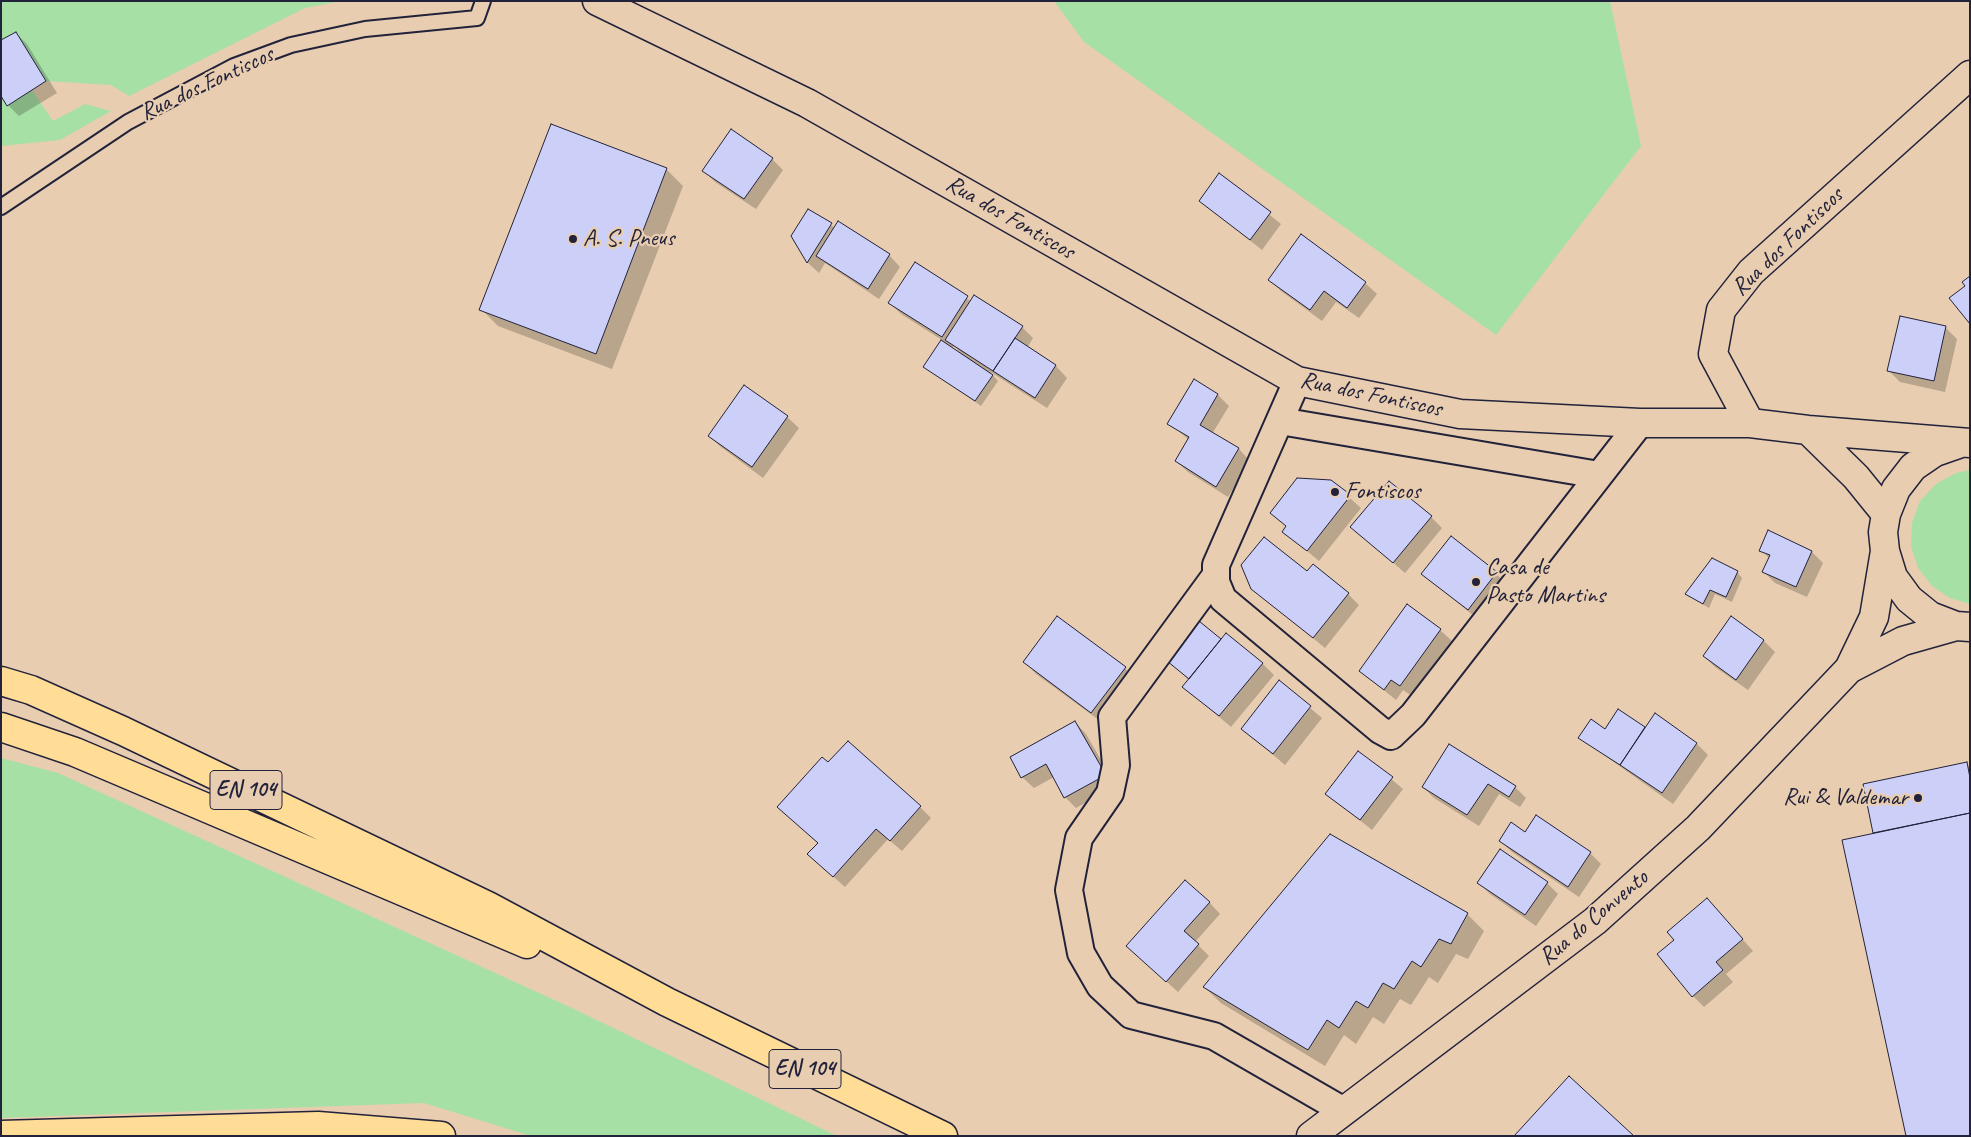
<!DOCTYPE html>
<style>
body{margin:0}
#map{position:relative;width:1971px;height:1137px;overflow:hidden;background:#e8cdb0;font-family:Caveat,sans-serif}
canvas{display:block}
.frame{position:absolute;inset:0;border:2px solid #22223b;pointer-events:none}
</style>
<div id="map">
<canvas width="1971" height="1137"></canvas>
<div class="frame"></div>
</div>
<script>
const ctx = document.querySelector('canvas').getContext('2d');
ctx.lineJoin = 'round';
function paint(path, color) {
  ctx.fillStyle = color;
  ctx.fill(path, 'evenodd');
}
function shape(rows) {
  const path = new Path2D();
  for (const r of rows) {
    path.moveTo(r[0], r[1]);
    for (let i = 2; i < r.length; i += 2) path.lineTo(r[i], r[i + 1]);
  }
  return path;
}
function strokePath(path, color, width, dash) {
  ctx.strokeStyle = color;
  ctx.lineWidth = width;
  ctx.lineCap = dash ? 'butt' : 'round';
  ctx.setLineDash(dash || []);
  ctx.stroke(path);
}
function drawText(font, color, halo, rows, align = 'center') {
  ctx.font = font + ' Caveat,sans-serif';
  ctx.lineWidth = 4.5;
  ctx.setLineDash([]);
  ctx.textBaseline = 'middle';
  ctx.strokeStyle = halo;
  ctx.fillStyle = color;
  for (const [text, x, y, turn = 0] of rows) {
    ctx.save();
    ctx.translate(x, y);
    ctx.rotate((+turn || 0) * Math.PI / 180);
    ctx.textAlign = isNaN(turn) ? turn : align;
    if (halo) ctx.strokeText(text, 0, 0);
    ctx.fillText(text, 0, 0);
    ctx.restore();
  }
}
paint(shape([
 [1,1,341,1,305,8,129,96,111,85,46,81,16,32,1,40],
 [1054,1,1610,1,1641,146,1496,335,1084,42],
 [32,90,53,121,85,104,111,111,60,140,1,146,1,96,7,105],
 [1970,470,1970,604,1950,598,1932,586,1918,568,1911,546,1912,523,1920,501,1936,484,1956,473],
 [1,758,58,773,574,1009,837,1136,531,1136,424,1103,1,1118]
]), '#a7e0a5');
paint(shape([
 [16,33,27,44,57,93,19,116,8,105],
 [772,159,783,170,756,209,715,182,704,171],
 [666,169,683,186,612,369,498,326,481,309],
 [1220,175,1281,224,1262,250,1200,201],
 [809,210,835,228,838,223,889,255,900,267,879,299,825,263,819,273,808,263,793,236],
 [915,264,972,302,1022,327,1033,338,1027,348,1056,366,1067,378,1047,408,989,371,998,381,981,406,925,367,942,340,901,314,890,303],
 [954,346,961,353,952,349],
 [1270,280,1365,283,1377,294,1359,318,1336,302,1322,321,1281,291],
 [1945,327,1957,339,1945,392,1900,382,1889,371],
 [1218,395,1229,406,1212,434,1239,449,1250,461,1228,497,1188,472,1176,461,1189,440,1169,423],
 [787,417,799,428,763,478,721,447,709,436],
 [1331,481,1361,508,1319,561,1283,531,1287,527,1272,512],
 [1431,517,1442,528,1405,573,1352,527],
 [1451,537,1508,584,1480,621,1423,574],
 [1761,550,1812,552,1823,563,1807,597,1775,583,1764,572,1770,559],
 [1737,572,1742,578,1732,602,1715,594,1709,608,1686,594],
 [1308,573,1348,594,1359,605,1325,648,1252,588],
 [1407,606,1440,630,1452,641,1412,696,1403,690,1396,700,1360,671],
 [1199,623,1221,640,1262,663,1274,675,1231,727,1184,687,1189,680,1169,661],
 [1764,641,1775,652,1748,690,1715,667,1704,656],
 [1025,662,1125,668,1136,680,1103,723,1036,674],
 [1279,682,1322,718,1285,765,1243,729],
 [1075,722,1086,734,1116,786,1076,808,1065,797,1054,777,1034,788,1022,777],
 [1644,728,1697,744,1708,755,1673,804,1580,738],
 [1449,746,1515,787,1526,798,1520,807,1499,794,1479,826,1434,798,1423,787],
 [1359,752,1403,789,1372,830,1327,794],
 [828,764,920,807,931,818,902,851,888,839,845,887,820,865,819,843],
 [1966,764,1970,767,1970,1136,1875,833,1865,785],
 [1330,836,1467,914,1484,931,1468,959,1456,954,1438,983,1429,977,1411,1005,1400,999,1384,1024,1373,1017,1356,1044,1344,1035,1325,1066,1221,1003,1204,987],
 [1500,841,1590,853,1601,864,1579,897,1512,852],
 [1479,883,1547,883,1558,894,1536,926,1490,894],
 [1707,900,1753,951,1726,974,1733,982,1704,1007,1693,996,1676,940],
 [1209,902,1220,914,1195,942,1209,956,1178,992,1139,957]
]), '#0003');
const building = shape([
 [16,32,46,81,7,106,1,96,1,40,16,32],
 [551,124,667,168,596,354,479,310,551,124],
 [731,129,773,158,744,199,702,171,731,129],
 [1219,173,1271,212,1250,240,1199,201,1219,173],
 [808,209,832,223,807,263,791,236,808,209],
 [838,221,890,254,868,289,816,256,838,221],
 [1301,234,1366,282,1347,308,1324,291,1310,310,1268,280,1301,234],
 [915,262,968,296,942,337,888,303,915,262],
 [1970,276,1970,324,1949,298,1965,286,1962,282,1970,276],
 [974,295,1023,326,993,371,945,340,974,295],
 [1900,316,1946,326,1934,381,1887,371,1900,316],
 [1015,338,1056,365,1035,398,993,371,1015,338],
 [941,340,993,375,975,401,923,367,941,340],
 [1194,379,1218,394,1200,425,1239,448,1216,487,1175,461,1189,437,1167,424,1194,379],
 [744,385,788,416,752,467,708,436,744,385],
 [1297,478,1331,480,1351,495,1307,551,1282,532,1286,526,1270,513,1297,478],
 [1389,481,1432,516,1393,563,1350,527,1389,481],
 [1768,530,1812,551,1796,587,1762,572,1770,555,1759,551,1768,530],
 [1451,536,1497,572,1468,610,1421,574,1451,536],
 [1264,537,1307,571,1313,564,1349,593,1313,638,1251,589,1241,565,1264,537],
 [1712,558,1738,571,1726,597,1710,590,1703,604,1685,594,1712,558],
 [1407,604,1441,629,1400,686,1391,680,1384,690,1359,671,1407,604],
 [1057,616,1126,667,1091,713,1023,662,1057,616],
 [1731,616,1764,640,1736,680,1703,656,1731,616],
 [1199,621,1221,639,1189,679,1167,661,1199,621],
 [1226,633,1263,663,1219,716,1182,687,1226,633],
 [1279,680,1311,706,1273,754,1241,729,1279,680],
 [1618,709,1645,727,1620,765,1578,738,1591,719,1605,729,1618,709],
 [1655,713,1697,743,1662,793,1620,765,1655,713],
 [1075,721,1106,775,1064,798,1046,764,1021,778,1010,757,1075,721],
 [848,741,921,806,890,841,876,829,833,877,807,854,818,843,777,807,822,757,828,762,848,741],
 [1449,744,1516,786,1509,797,1488,784,1467,815,1422,787,1449,744],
 [1358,751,1393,777,1360,820,1325,794,1358,751],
 [1967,762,1970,778,1970,813,1873,833,1863,784,1967,762],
 [1970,813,1970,1136,1906,1136,1842,840,1970,813],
 [1536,815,1591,852,1568,887,1499,841,1511,822,1525,832,1536,815],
 [1330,834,1468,913,1451,944,1439,939,1421,967,1412,961,1394,989,1383,983,1368,1008,1356,1001,1339,1028,1327,1020,1308,1050,1203,987,1330,834],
 [1500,849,1548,882,1525,915,1477,883,1500,849],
 [1185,880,1210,902,1184,931,1199,944,1166,982,1126,946,1185,880],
 [1707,898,1743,939,1716,962,1723,970,1692,997,1657,954,1674,940,1667,932,1707,898],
 [1569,1076,1634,1136,1514,1136,1569,1076]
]);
paint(building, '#ccd0f8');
strokePath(building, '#22223b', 1);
const lane = shape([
 [1,207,128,122,234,66,291,45,365,29,477,18,483,1]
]);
const street = shape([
 [1297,381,1216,565,1216,582,1223,599,1380,730,1391,736,1413,715,1640,423],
 [1280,421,1599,475],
 [1216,575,1112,717,1116,765,1110,793,1079,838,1069,890,1081,953,1100,986,1131,1015,1214,1036,1344,1111]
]);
const secondary = shape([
 [597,1,807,103,1297,381,1460,414,1640,423,1750,423,1808,430,1970,443],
 [1750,423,1713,354,1721,310,1751,272,1970,75],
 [1808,430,1856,477,1886,514],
 [1958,444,1935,452,1913,467,1896,489,1886,514,1883,532,1885,551,1893,577,1909,599,1930,616,1956,626,1970,627],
 [1849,669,1903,641,1956,626],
 [1311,1136,1595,921,1698,828,1849,669,1874,617,1885,551]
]);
const primary = shape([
 [1,681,31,690,123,731,488,906,667,1002,943,1136],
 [1,727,75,752,527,944],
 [1,1135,318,1126,441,1136]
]);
strokePath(lane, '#22223b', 18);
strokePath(street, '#22223b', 30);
strokePath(secondary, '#22223b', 31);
strokePath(primary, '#22223b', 31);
strokePath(lane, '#e8cdb0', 14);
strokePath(street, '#e8cdb0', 26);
strokePath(secondary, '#e8cdb0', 28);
strokePath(primary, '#ffdd96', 28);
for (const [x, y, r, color] of [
 [573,239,5,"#22223b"],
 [1335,492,5,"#22223b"],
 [1476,582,5,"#22223b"],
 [1918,798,5,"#22223b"]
]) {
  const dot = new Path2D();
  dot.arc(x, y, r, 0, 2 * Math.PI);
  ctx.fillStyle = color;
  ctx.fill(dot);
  strokePath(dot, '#e8cdb0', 2);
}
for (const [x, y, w] of [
 [246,790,72],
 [805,1069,72]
]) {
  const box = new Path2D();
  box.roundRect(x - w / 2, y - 19.5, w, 39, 4);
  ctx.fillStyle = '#e8cdb0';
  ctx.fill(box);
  strokePath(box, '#22223b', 1);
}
drawText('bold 22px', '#22223b', null, [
 ["EN 104",246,790],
 ["EN 104",805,1069]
]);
drawText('24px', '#22223b', '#e8cdb0', [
 ["Rua dos Fontiscos",207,84,-25],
 ["Rua dos Fontiscos",1010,218,30],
 ["Rua dos Fontiscos",1788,242,-44],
 ["Rua dos Fontiscos",1371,395,12],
 ["Rua do Convento",1594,918,-40]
]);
drawText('24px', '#22223b', '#e8cdb0', [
 ["A. S. Pneus",583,239],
 ["Fontiscos",1345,492],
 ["Casa de",1486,568],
 ["Pasto Martins",1486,596],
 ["Rui & Valdemar",1908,798,"right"]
], 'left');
</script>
